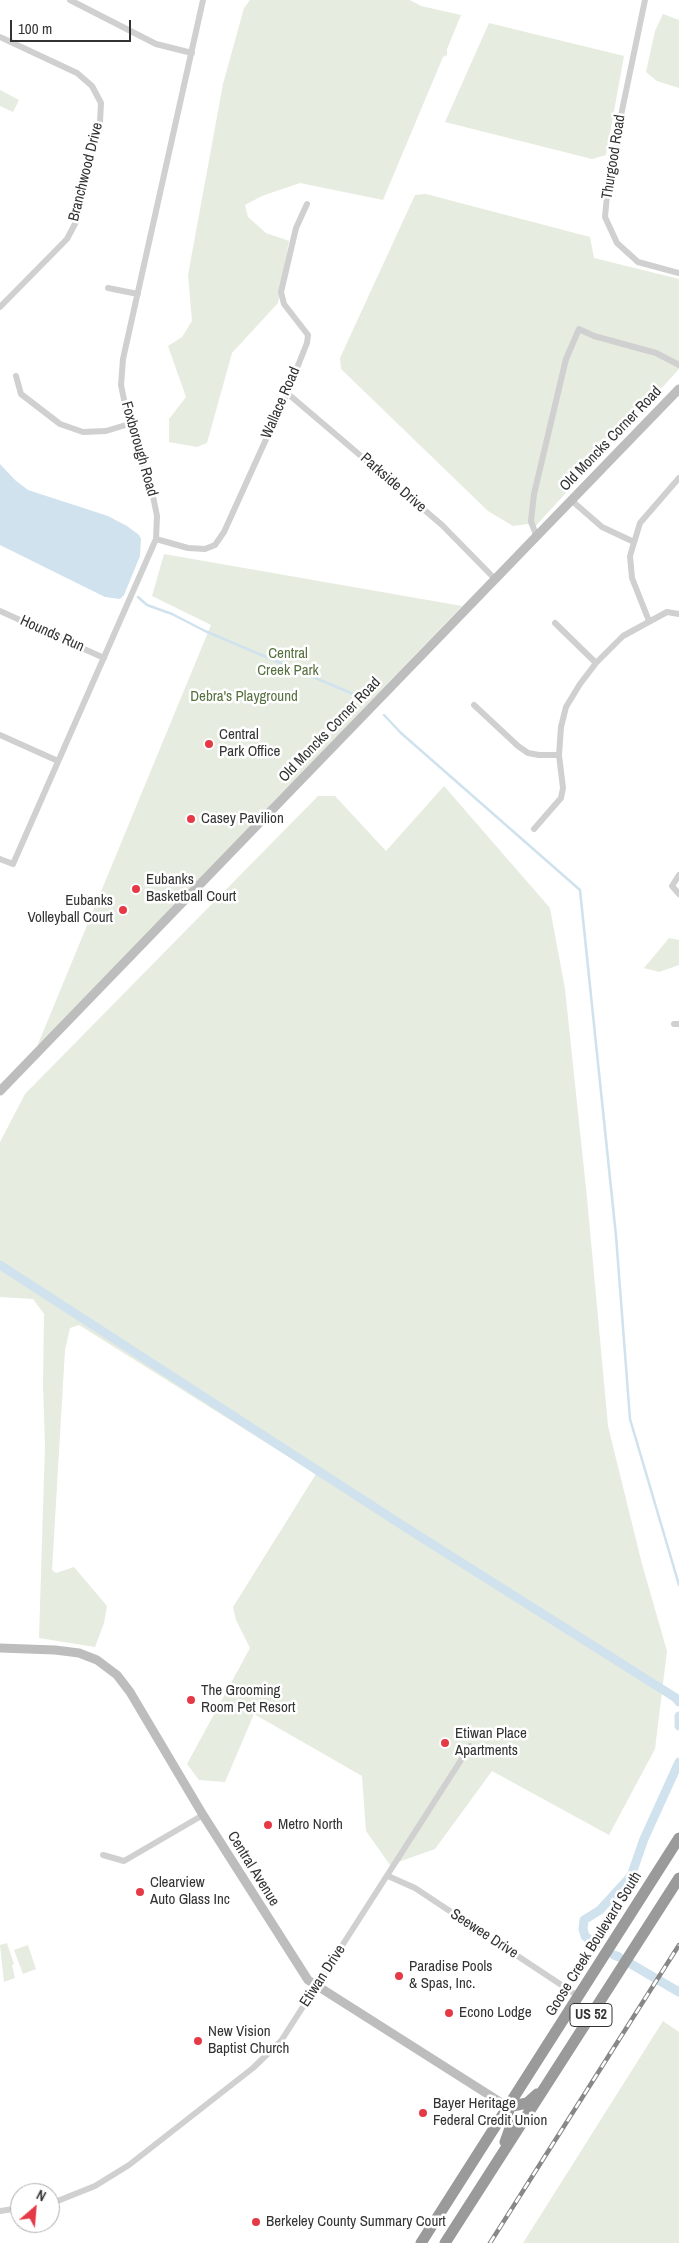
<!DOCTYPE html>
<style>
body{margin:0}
#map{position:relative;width:679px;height:2243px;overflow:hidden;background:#fff;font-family:"Archivo Narrow",sans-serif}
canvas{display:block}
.north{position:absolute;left:10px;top:2183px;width:50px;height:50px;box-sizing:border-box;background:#fff;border:1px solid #adadad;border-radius:50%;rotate:27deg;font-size:14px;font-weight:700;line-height:20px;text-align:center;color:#333}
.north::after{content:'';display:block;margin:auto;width:18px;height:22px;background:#e63946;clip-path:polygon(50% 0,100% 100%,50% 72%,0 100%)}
.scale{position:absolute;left:10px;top:20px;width:121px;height:22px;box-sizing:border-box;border:2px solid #333;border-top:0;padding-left:6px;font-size:15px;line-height:18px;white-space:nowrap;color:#333;-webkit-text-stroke:4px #fff;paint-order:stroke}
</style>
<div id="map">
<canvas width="679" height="2243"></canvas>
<div class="north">N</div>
<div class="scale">100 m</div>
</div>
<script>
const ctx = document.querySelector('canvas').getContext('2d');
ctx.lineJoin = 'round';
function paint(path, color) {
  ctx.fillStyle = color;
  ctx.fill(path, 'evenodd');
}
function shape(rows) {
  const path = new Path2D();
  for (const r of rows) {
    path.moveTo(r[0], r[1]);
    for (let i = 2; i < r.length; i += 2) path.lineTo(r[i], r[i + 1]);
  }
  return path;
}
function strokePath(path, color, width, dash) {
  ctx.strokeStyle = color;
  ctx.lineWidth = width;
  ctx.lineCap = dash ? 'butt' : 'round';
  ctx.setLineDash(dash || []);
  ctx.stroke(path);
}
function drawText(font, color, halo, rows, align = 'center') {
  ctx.font = font + ' "Archivo Narrow",sans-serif';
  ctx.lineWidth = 5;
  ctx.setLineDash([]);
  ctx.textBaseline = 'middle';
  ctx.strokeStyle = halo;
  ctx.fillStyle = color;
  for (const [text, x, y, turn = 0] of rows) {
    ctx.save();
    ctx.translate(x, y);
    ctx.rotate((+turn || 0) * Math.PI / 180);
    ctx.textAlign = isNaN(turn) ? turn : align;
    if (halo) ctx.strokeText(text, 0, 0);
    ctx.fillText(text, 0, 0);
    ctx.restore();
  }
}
paint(shape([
 [250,0,410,0,421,6,461,15,447,49,447,55,443,57,383,200,300,183,262,196,245,205,248,217,266,233,289,241,278,303,232,353,207,443,197,447,169,442,169,419,186,397,168,346,182,337,192,321,188,275,223,84,244,8],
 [663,14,679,20,679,88,657,81,646,72,655,31],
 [489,23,624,56,606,155,592,159,445,122],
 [0,90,19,100,13,112,0,106],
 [426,194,590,237,594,258,679,279,679,369,532,530,528,524,513,526,488,511,341,369,340,358,415,195],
 [164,554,462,606,36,1049,211,625,152,596],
 [444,786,550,908,565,989,587,1198,608,1426,642,1564,667,1651,655,1749,609,1835,492,1771,435,1849,390,1865,366,1831,362,1776,254,1714,225,1782,199,1780,187,1764,250,1648,236,1620,233,1607,316,1474,79,1325,70,1328,65,1350,52,1570,56,1573,74,1567,107,1606,104,1623,95,1647,39,1638,45,1445,43,1384,44,1314,33,1299,0,1297,0,1142,25,1094,318,796,335,796,386,851],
 [669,938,679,940,679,965,659,972,644,968],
 [7,1943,14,1964,12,1965,15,1978,4,1982,0,1945],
 [28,1945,36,1969,23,1974,14,1950],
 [663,2021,679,2032,679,2243,523,2243]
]), '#e6ecdf');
paint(shape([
 [0,464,15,480,28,490,108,516,127,526,139,535,141,539,140,556,124,595,120,599,105,597,0,545]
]), '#cfe2ee');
strokePath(shape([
 [138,597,147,605,172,614,205,631,365,699],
 [384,715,401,733,580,890,616,1236,630,1419,679,1585]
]), '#cfe2ee', 2.5);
strokePath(shape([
 [0,1265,405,1527,676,1698,679,1702],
 [679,1716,679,1726],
 [596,1945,585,1936,583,1929,584,1920,600,1910,631,1876,644,1839,679,1762],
 [614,1955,619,1957],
 [631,1964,679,1992]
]), '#cfe2ee', 9);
strokePath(shape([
 [70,0,156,44,192,53],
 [645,0,609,173,605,217,617,243,638,262,679,273],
 [0,37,77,73,92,86,101,103,100,122,77,220,67,239,0,307],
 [108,288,138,294],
 [16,376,21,394,60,424,83,432,106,431,129,424],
 [287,393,442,525,494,578],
 [571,500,602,527,634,542],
 [536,535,531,521,534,494,566,359,579,329,594,336,656,353,679,365],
 [156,539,188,548,205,549,215,545,224,532,287,393,307,343,308,335,284,304,281,292,296,228,307,204],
 [0,611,104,658],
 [649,621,632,578,630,556,640,523,679,478],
 [555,623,596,663],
 [474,705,518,746,528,753,539,755,559,755],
 [0,735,58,761],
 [534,829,561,798,563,788,559,755,561,727,566,707,580,684,596,663,623,636,667,612,679,614],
 [0,859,13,864,156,539,157,516,153,496,129,424,121,385,123,359,203,0],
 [679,875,672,886,679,894],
 [674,1024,679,1024],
 [103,1855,124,1861,203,1815],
 [388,1876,415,1888,578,1996],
 [50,2204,95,2186,129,2165,253,2068,281,2041,470,1746],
 [0,2211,20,2208]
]), '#d0d0d0', 6);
strokePath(shape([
 [0,1091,679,389],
 [0,1648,55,1650,79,1653,97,1660,117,1675,130,1692,203,1815,308,1980,508,2107]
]), '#bdbdbd', 9);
strokePath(shape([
 [508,2107,527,2103,537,2094],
 [505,2142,510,2128,508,2107],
 [421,2243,679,1838],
 [445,2243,679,1878]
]), '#9a9a9a', 11);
const rail = shape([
 [490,2243,679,1945]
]);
strokePath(rail, '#888', 4.5);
strokePath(rail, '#fff', 2.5, [8]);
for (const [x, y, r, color] of [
 [209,744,5,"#e63946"],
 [191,819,5,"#e63946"],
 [136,889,5,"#e63946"],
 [123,910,5,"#e63946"],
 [191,1700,5,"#e63946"],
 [445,1743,5,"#e63946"],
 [268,1825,5,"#e63946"],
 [140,1892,5,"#e63946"],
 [399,1976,5,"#e63946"],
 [449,2013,5,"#e63946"],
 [198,2041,5,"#e63946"],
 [423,2113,5,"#e63946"],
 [256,2222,5,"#e63946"]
]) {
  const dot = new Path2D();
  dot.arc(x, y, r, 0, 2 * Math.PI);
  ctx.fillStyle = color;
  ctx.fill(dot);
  strokePath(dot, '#fff', 2);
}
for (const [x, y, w] of [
 [591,2015,42]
]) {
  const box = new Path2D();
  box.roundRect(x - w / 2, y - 11.5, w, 23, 4);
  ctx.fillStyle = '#fff';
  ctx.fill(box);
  strokePath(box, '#333', 1);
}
drawText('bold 14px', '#333', null, [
 ["US 52",591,2015]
]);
drawText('15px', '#333', '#fff', [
 ["Thurgood Road",614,157,-81],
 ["Branchwood Drive",86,172,-76],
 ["Wallace Road",281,403,-67],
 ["Old Moncks Corner Road",611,439,-46],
 ["Foxborough Road",139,449,74],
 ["Parkside Drive",393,483,41],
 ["Hounds Run",52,634,24],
 ["Old Moncks Corner Road",330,730,-46],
 ["Central Avenue",253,1869,58],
 ["Seewee Drive",484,1934,33],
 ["Goose Creek Boulevard South",594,1944,-58],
 ["Etiwan Drive",323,1976,-57]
]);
drawText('15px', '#56703f', '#fff', [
 ["Central",288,654],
 ["Creek Park",288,671],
 ["Debra's Playground",244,697]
]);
drawText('15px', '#333', '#fff', [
 ["Central",219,735],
 ["Park Office",219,752],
 ["Casey Pavilion",201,819],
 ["Eubanks",146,880],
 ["Basketball Court",146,897],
 ["Eubanks",113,901,"right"],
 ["Volleyball Court",113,918,"right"],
 ["The Grooming",201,1691],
 ["Room Pet Resort",201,1708],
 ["Etiwan Place",455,1734],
 ["Apartments",455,1751],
 ["Metro North",278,1825],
 ["Clearview",150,1883],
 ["Auto Glass Inc",150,1900],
 ["Paradise Pools",409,1967],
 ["& Spas, Inc.",409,1984],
 ["Econo Lodge",459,2013],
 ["New Vision",208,2032],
 ["Baptist Church",208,2049],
 ["Bayer Heritage",433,2104],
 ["Federal Credit Union",433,2121],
 ["Berkeley County Summary Court",266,2222]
], 'left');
</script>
